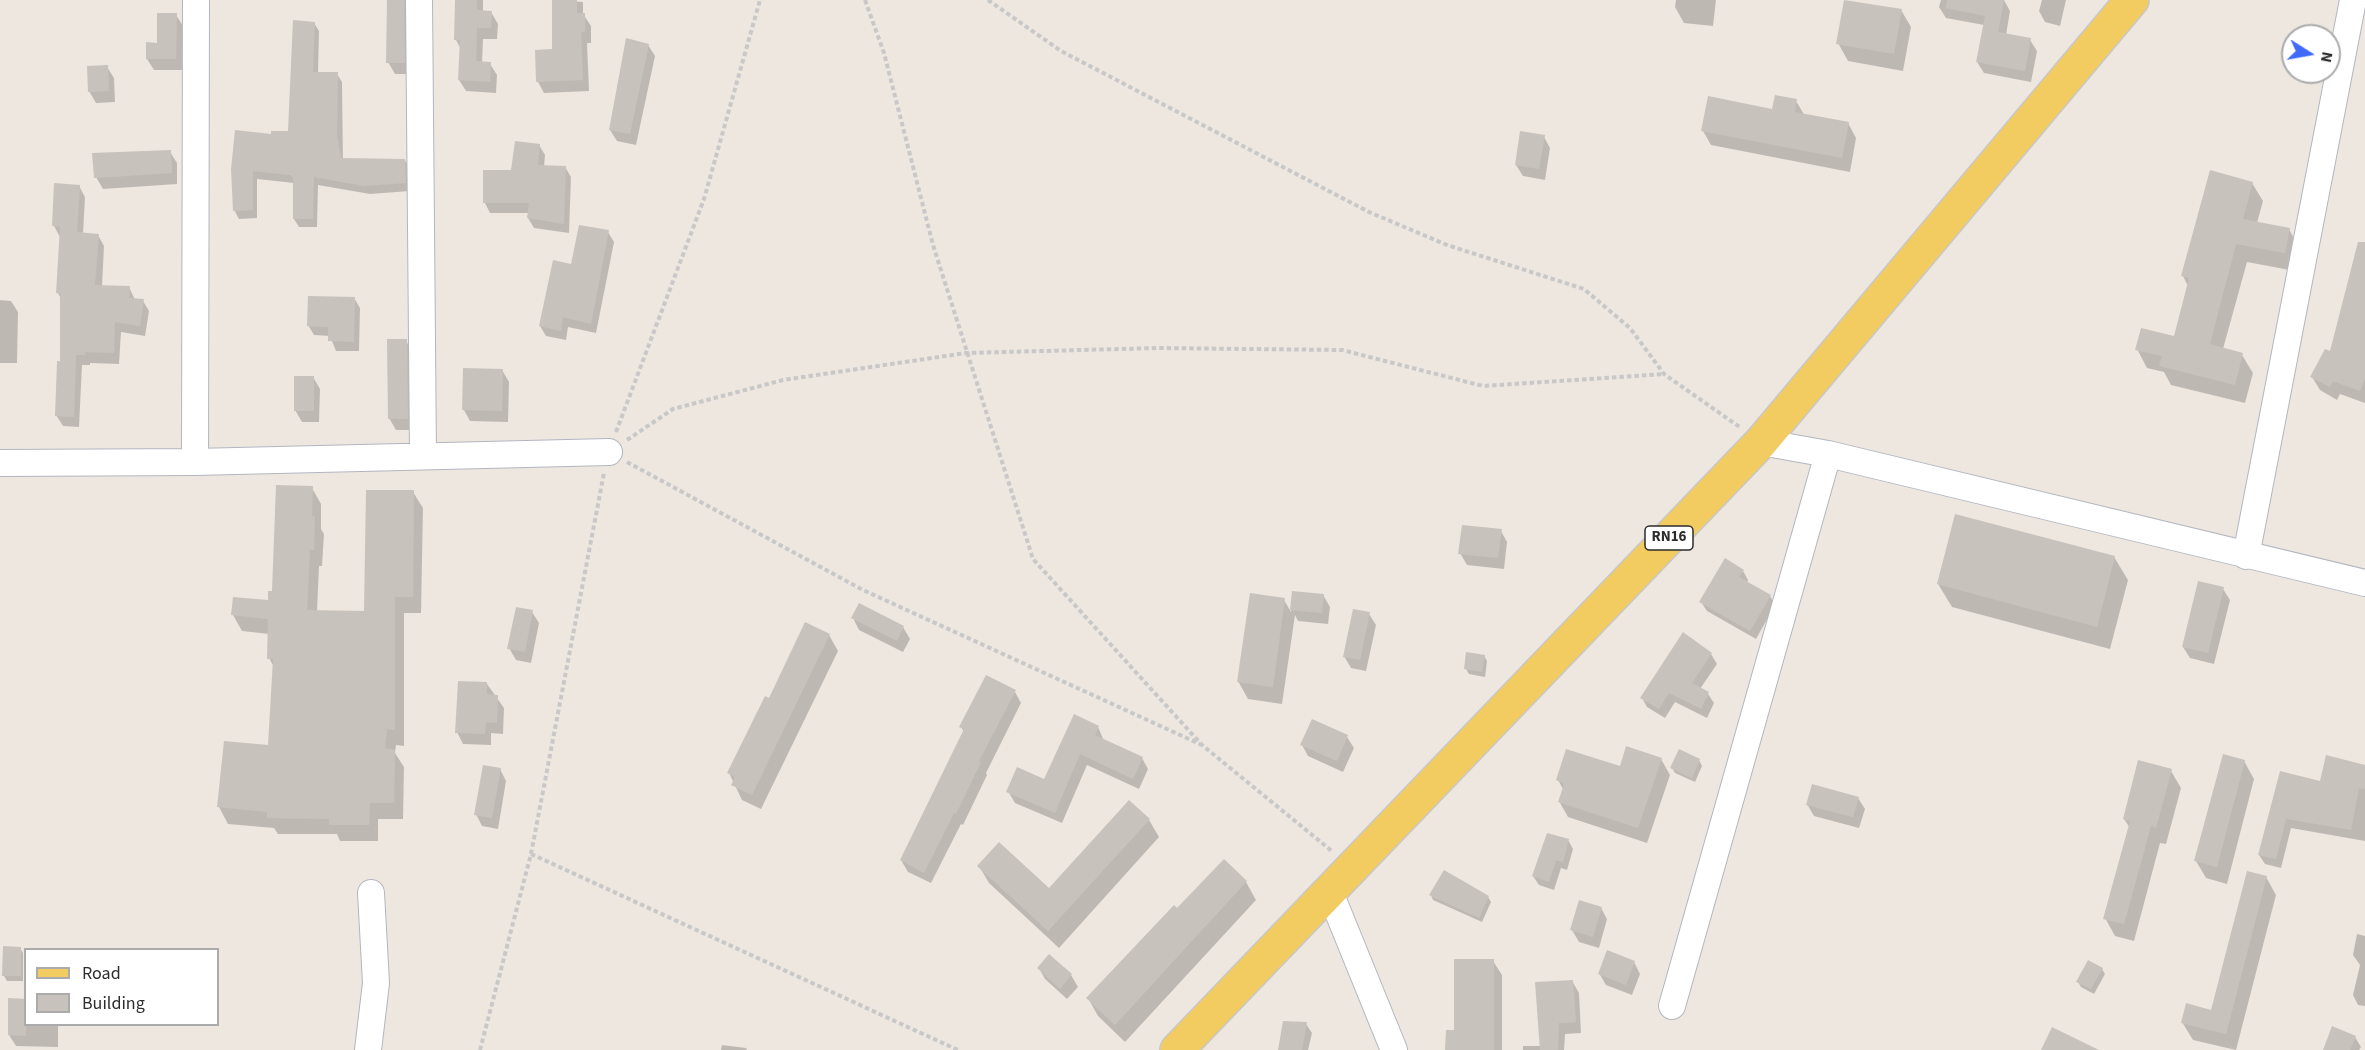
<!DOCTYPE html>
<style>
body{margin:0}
#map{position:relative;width:2365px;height:1050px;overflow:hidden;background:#eee7e0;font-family:"Source Sans 3",sans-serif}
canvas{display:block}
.legend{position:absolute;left:24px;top:948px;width:195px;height:78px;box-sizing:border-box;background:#fff;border:2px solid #ababab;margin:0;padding:8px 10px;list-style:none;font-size:18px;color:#2d2d2d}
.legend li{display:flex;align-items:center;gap:12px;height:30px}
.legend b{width:30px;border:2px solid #ababab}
.north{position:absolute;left:2281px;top:24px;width:60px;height:60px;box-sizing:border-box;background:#fff;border:2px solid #ababab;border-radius:50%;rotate:101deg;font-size:16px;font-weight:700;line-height:24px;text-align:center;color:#2d2d2d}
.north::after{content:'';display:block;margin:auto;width:21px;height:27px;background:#3f6afc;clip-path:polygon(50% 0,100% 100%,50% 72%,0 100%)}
</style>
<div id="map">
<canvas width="2365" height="1050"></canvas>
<ul class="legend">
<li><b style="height:8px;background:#f2cb61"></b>Road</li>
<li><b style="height:16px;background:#c7c2bb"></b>Building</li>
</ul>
<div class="north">N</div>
</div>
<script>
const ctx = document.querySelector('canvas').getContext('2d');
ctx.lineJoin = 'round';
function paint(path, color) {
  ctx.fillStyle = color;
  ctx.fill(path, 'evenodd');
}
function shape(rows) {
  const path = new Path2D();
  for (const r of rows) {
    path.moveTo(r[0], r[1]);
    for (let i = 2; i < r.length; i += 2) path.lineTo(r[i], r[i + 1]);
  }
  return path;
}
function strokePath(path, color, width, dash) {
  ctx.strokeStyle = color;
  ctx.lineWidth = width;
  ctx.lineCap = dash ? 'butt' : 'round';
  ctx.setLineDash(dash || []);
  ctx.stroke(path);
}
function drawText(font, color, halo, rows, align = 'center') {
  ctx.font = font + ' "Source Sans 3",sans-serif';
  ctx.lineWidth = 4.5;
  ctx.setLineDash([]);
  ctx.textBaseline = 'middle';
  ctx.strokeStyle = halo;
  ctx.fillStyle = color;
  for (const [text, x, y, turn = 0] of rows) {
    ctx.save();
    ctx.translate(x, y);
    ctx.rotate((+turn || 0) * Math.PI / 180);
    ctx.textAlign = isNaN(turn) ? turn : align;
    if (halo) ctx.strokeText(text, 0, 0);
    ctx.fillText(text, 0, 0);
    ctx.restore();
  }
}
paint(shape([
 [388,0,413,0,410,74,395,74,388,62],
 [456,0,483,0,483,12,491,12,498,24,497,39,483,39,482,63,490,64,497,75,496,93,466,91,459,80,461,49,456,40],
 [554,0,583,2,583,14,591,26,591,43,587,43,589,91,544,93,538,82,536,51,554,50],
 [1676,0,1716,0,1713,26,1684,23,1675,7],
 [1941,0,2004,0,2010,11,2006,35,2030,40,2037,51,2031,82,1984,73,1977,62,1984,25,1946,18,1939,7],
 [2042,0,2066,0,2060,26,2045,22,2039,11],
 [1901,10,1911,27,1903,71,1848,61,1838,43],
 [176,15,183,26,182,70,154,70,147,59],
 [314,23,319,31,318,73,337,74,342,82,343,162,405,160,409,169,410,191,370,194,318,185,317,227,299,227,294,219,294,183,257,179,257,218,239,219,234,210,233,169,272,136,290,132],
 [648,45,655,56,636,145,617,141,610,130],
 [107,67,114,78,115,102,96,103,89,91],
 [1796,101,1805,116,1848,123,1856,138,1850,172,1711,145,1703,131,1773,111],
 [1544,137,1550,148,1545,180,1523,176,1516,165],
 [539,145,545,155,544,167,565,167,571,177,569,233,534,228,528,218,529,213,490,213,485,203],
 [170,152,177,163,177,184,103,189,96,177],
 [2252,183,2263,201,2257,223,2289,229,2299,248,2295,271,2247,262,2223,349,2242,355,2253,373,2245,403,2171,385,2164,372,2147,368,2137,349,2175,338,2188,286,2183,276],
 [79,186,85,197,83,234,98,235,104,246,102,287,129,287,135,300,143,301,149,311,145,336,121,332,119,364,90,363,90,365,82,365,79,427,63,426,56,415,62,363,61,299,58,293,60,237,54,226],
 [608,232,614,242,596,333,568,327,566,340,546,336,540,326,572,265],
 [2365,244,2365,403,2340,394,2337,400,2320,390,2312,377,2331,354],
 [354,298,360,308,359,351,336,351,330,336,314,335,308,325],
 [0,300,11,301,18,312,17,363,0,363],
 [406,341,413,352,413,430,396,430,389,418],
 [502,370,509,382,508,422,470,421,464,410],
 [313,377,320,389,319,422,302,422,295,410],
 [312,488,321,504,321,529,324,534,322,566,319,566,317,612,365,612,413,492,423,508,421,613,404,613,404,746,396,745,395,753,404,767,403,819,378,819,378,841,340,841,337,834,278,834,274,828,228,824,219,807,269,747,274,667,269,658,269,634,242,631,233,615,270,602],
 [1501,531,1507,542,1504,569,1467,565,1460,553],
 [2114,557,2128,580,2110,649,1952,607,1938,584],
 [1743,571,1748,580,1747,583,1770,596,1775,605,1756,639,1707,611,1701,602],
 [2223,589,2230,600,2214,664,2190,658,2183,647],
 [1294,592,1323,595,1330,607,1328,624,1298,621,1295,615,1282,704,1248,699,1238,681,1284,600,1291,612],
 [532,612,539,623,531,663,516,660,509,648],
 [1369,614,1376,625,1366,671,1351,668,1344,656],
 [853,618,903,627,910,639,903,652,859,630],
 [829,635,838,651,761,809,742,800,729,773,769,700],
 [1711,654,1717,664,1700,689,1708,694,1714,703,1707,718,1675,702,1665,718,1647,707,1642,698],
 [1484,656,1487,661,1485,677,1469,674,1466,669],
 [487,684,504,708,503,734,491,733,491,745,463,744,457,732],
 [1015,692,1021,703,986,773,987,775,963,825,961,824,931,883,908,872,901,860,964,732,961,727],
 [1098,727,1104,741,1142,758,1148,769,1139,789,1087,765,1062,823,1015,803,1008,791,1045,781],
 [1347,737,1354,748,1343,772,1308,756,1302,745],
 [1661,759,1670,775,1647,843,1568,817,1559,801,1563,789,1558,780],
 [1699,760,1702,766,1695,782,1675,773,1672,768],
 [2244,761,2254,779,2227,884,2206,878,2196,861],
 [2365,766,2365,841,2291,828,2281,868,2265,864,2259,855,2281,772,2321,783],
 [500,769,506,781,498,829,482,826,476,814],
 [2171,771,2181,788,2166,844,2160,843,2134,941,2115,936,2105,918,2130,828,2124,819],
 [1858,798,1865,809,1859,828,1814,816,1807,804],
 [1149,820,1159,837,1059,948,989,883,979,866,1049,890],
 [1568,840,1573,849,1567,870,1561,868,1554,890,1539,885,1533,876],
 [2266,877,2276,895,2236,1050,2193,1040,2182,1022,2212,1012],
 [1246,882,1256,900,1125,1042,1098,1016,1088,998,1177,910],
 [1431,895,1488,897,1491,902,1482,922,1433,900],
 [1601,908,1607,919,1599,948,1579,942,1572,930],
 [2357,934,2365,936,2365,1006,2358,1005,2353,995,2360,965,2353,955],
 [20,948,23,953,23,981,7,981,4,976],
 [1049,956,1071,975,1078,987,1067,999,1045,979,1039,968],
 [1493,961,1502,975,1502,1050,1447,1050],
 [1634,962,1640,974,1632,995,1606,985,1599,973],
 [2102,969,2105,974,2094,994,2081,987,2078,982],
 [1572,981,1579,993,1581,1033,1565,1034,1564,1050,1523,1050,1523,1046,1541,1046],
 [26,1024,58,1024,58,1047,16,1046,9,1035],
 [1306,1024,1312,1033,1308,1050,1279,1050],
 [2355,1037,2361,1047,2359,1050,2325,1050],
 [722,1045,746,1048,747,1050,721,1050]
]), '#0003');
paint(shape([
 [387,0,404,0,405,63,386,63],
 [455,0,477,0,477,10,492,11,491,28,477,28,476,61,491,62,490,82,458,80,460,40,454,40],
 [552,0,577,0,577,13,585,13,585,32,581,32,583,80,536,82,535,50,552,49],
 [1844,0,1902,9,1894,54,1836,44],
 [1947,0,2004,0,1998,32,2031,38,2025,71,1976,62,1985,16,1946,8],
 [157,13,177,13,176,59,146,59,146,42,157,43],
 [293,20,315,22,313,72,338,72,337,136,341,158,405,159,406,183,364,186,314,177,313,219,293,219,293,177,290,175,253,171,253,210,233,211,231,169,235,130,271,134,271,131,288,131],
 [626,38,649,44,630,134,609,130],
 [108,65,109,91,88,92,87,66],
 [1775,95,1797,99,1795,112,1849,122,1842,158,1701,131,1708,96,1772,109],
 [1520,131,1545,135,1539,169,1515,165],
 [515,141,540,144,538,165,566,166,564,224,527,218,529,203,483,203,483,170,511,170],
 [171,150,172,173,94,178,92,153],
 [2210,170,2253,182,2243,219,2290,228,2285,253,2236,244,2210,344,2243,353,2235,385,2159,366,2162,356,2135,350,2141,328,2174,336,2189,278,2181,276],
 [54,183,80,185,77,232,99,234,95,285,130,286,129,298,144,299,140,326,115,322,114,353,85,352,85,355,76,355,74,417,55,416,57,361,60,361,60,294,56,293,60,227,52,226],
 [579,225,609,230,591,324,563,317,561,331,539,326,553,260,571,264],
 [2358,242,2365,242,2365,379,2360,391,2333,381,2330,387,2310,377,2325,349,2330,351],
 [308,296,355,297,354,342,328,341,328,327,307,326],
 [387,339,407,339,408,419,388,419],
 [463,368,503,369,502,411,462,410],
 [294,376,314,376,314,411,294,411],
 [276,485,313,486,312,516,315,516,314,550,310,550,307,610,364,611,366,490,414,490,413,597,395,597,395,730,387,729,385,748,395,750,394,803,370,803,369,825,329,825,329,819,267,818,267,812,217,807,224,741,268,745,273,659,267,659,268,619,231,615,233,597,268,600,268,591,272,591],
 [1955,514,2115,556,2097,627,1937,584],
 [1462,525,1502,529,1498,558,1458,554],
 [1725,558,1744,570,1739,577,1771,595,1750,631,1699,602],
 [2198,581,2224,587,2208,653,2182,647],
 [1292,591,1324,594,1322,613,1290,610],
 [1250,593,1285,598,1273,687,1237,682],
 [859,603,904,626,897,641,851,618],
 [516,607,533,610,525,652,507,649],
 [1353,609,1370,612,1360,660,1343,657],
 [805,622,830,634,752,795,731,785,735,777,727,773,765,696,769,698],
 [1683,632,1712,653,1692,683,1709,692,1701,709,1669,693,1659,709,1640,698],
 [1466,652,1485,655,1482,672,1464,669],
 [986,675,1016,690,979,761,981,762,956,814,954,813,924,873,900,860,964,729,959,727],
 [458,681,487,682,487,694,498,695,497,723,486,722,485,734,455,733],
 [1074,714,1099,726,1095,735,1143,757,1133,779,1080,754,1055,813,1006,792,1017,767,1044,779],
 [1312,719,1348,735,1337,761,1300,745],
 [1626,746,1662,758,1638,828,1558,802,1564,784,1556,780,1566,749,1620,766],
 [1679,749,1700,759,1692,778,1670,768],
 [2223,754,2245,760,2217,867,2194,861],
 [2326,755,2365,765,2365,789,2359,788,2351,830,2286,819,2276,859,2258,855,2280,771,2320,781],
 [2138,760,2172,769,2156,828,2151,826,2124,924,2103,919,2130,821,2123,819],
 [483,765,501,768,492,818,474,815],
 [1812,784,1859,797,1853,817,1806,805],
 [1129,800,1150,819,1048,931,977,866,999,842,1049,888],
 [1547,833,1569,839,1563,862,1556,860,1549,882,1532,876],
 [1224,859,1247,881,1115,1025,1086,998,1174,905,1177,908],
 [1444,870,1489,896,1479,918,1429,895],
 [2247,871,2267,876,2226,1034,2181,1023,2186,1003,2211,1010],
 [1579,900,1602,907,1593,937,1570,930],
 [3,946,21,947,21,976,2,976],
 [1607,950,1635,961,1626,985,1598,974],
 [1049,954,1072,974,1060,989,1037,968],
 [1454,959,1494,959,1494,1050,1445,1050,1446,1030,1454,1030],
 [2088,960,2103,968,2091,989,2076,982],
 [1573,980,1576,1022,1559,1023,1558,1050,1540,1050,1535,982],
 [8,998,26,999,26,1036,8,1035],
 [1283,1021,1307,1022,1302,1050,1278,1050],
 [2332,1026,2356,1036,2350,1050,2323,1050],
 [2052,1027,2099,1050,2041,1050]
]), '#c7c2bb');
const street = shape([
 [419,0,423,455],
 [1761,442,1828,454,2365,583],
 [195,462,196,0],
 [0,463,195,462,609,452],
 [2246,556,2353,0],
 [1329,890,1394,1050],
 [1672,1006,1828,454],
 [368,1050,376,983,371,893]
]);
const primary = shape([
 [1177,1050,1761,442,2132,0]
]);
strokePath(street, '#b3b6c0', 28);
strokePath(primary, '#c8c8c8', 36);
strokePath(shape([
 [865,0,884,53,933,245,1033,559,1202,745,1333,852],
 [988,0,1061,51,1369,212,1447,245,1584,289,1630,328,1664,374,1741,428],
 [616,432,704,199,760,0],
 [627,440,673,409,783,380,966,353,1158,348,1342,350,1483,386,1664,374],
 [627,462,863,590,1202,745],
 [531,854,958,1050],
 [480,1050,531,854,604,473]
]), '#c8c8c8', 4, [4.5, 3]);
strokePath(street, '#fff', 26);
strokePath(primary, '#f2cb61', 33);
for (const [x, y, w] of [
 [1669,538,48]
]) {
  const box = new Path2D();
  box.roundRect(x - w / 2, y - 12, w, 24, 4.5);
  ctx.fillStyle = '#fff';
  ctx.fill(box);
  strokePath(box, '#2d2d2d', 1.5);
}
drawText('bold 15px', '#2d2d2d', null, [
 ["RN16",1669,538]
]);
</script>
